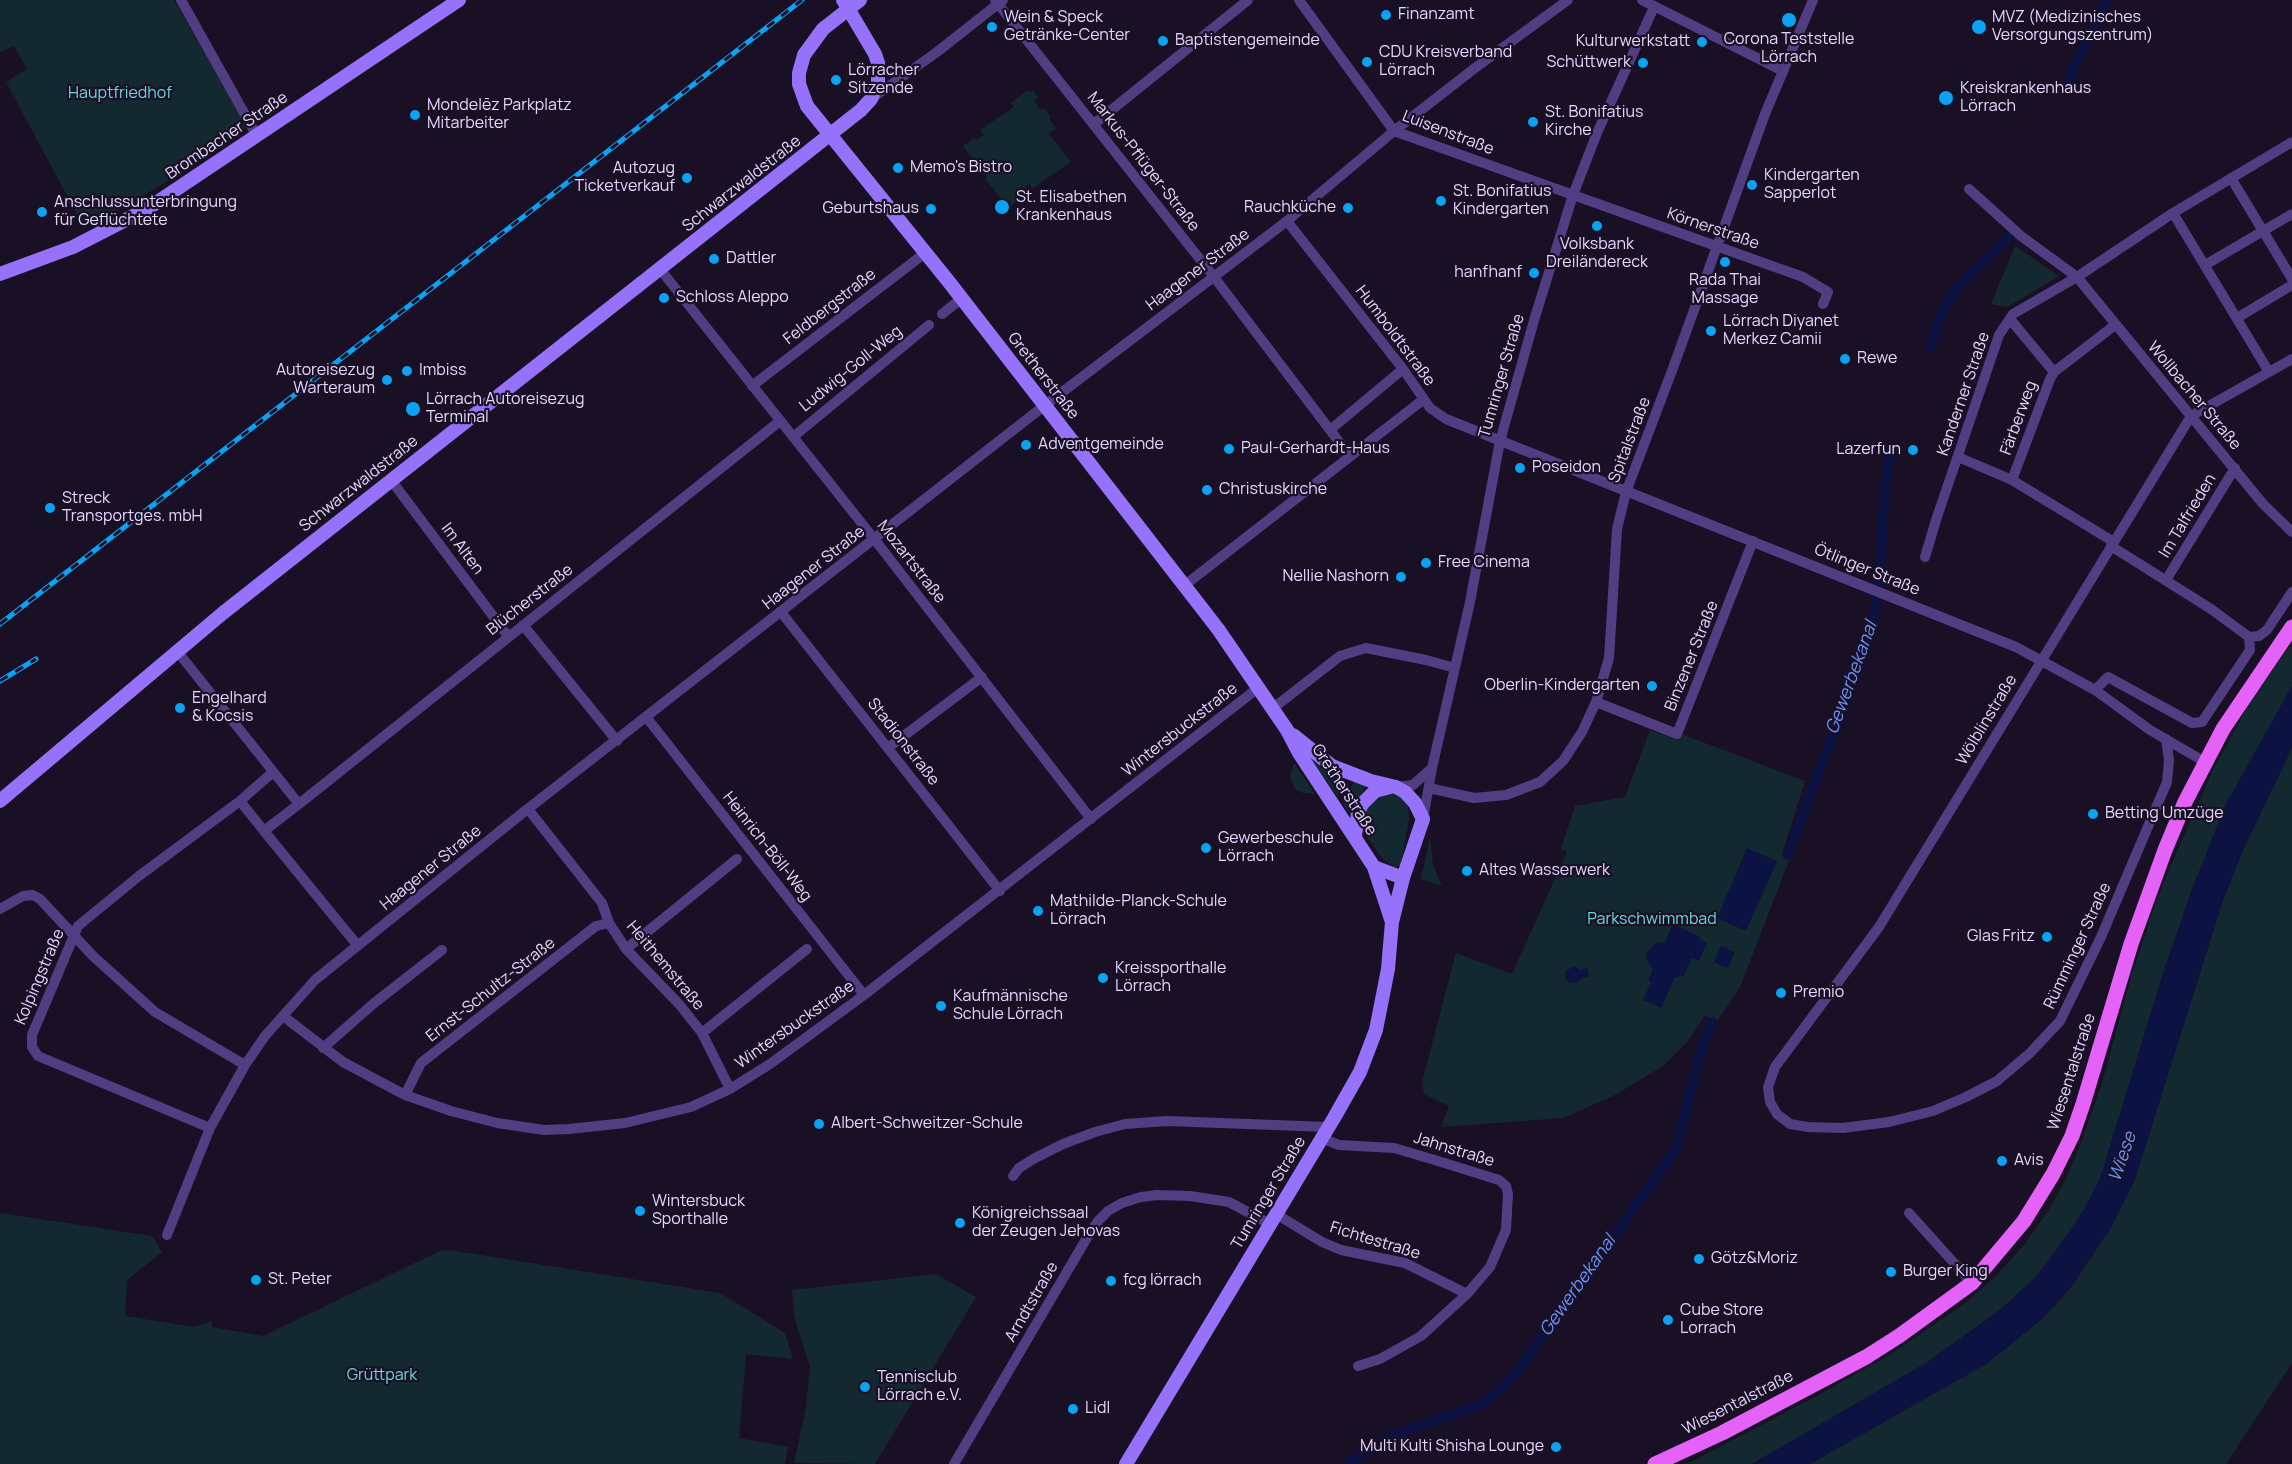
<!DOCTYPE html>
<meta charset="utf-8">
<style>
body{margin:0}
canvas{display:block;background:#191025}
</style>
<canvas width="2292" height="1464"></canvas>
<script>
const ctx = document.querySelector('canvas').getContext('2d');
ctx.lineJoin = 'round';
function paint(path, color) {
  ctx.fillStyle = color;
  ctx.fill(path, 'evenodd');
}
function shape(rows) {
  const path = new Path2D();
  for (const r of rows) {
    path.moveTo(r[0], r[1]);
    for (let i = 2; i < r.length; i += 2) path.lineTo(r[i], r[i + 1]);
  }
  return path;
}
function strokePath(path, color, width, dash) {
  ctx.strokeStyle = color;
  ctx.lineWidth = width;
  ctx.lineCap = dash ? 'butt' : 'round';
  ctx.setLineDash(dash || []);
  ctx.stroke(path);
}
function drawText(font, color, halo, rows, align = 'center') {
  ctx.font = font + ' Manrope,sans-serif';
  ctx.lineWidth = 4.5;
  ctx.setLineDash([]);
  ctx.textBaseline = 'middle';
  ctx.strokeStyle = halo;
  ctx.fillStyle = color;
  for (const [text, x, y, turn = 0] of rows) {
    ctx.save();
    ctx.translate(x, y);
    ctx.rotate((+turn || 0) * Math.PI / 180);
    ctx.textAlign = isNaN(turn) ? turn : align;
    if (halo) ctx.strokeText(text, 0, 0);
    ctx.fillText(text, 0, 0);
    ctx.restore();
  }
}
paint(shape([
 [0,0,174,0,247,127,196,164,126,206,84,227,6,82,27,69,14,46,0,52],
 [1028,90,1030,92,1033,90,1038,97,1034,101,1041,110,1044,108,1051,117,1049,119,1056,128,1049,134,1071,162,1033,188,1029,184,1024,188,1027,192,1009,208,985,179,987,177,963,146,974,138,976,140,984,135,980,130,1014,107,1011,103],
 [2015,246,2059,276,2007,307,1991,304],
 [2292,643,2292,686,2226,804,2166,964,2100,1179,2083,1211,2063,1241,2036,1277,2001,1309,1926,1363,1752,1464,1687,1464,1813,1398,1888,1356,1964,1304,1994,1278,2024,1245,2048,1211,2065,1181,2081,1143,2102,1083,2132,974,2157,899,2175,856,2213,770,2250,702],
 [1650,730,1678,740,1681,734,1805,781,1782,854,1790,858,1740,987,1717,1021,1705,1015,1687,1042,1663,1066,1615,1095,1563,1118,1441,1127,1449,1106,1424,1094,1422,1082,1456,953,1512,974,1567,852,1561,849,1575,806,1625,797],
 [2292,748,2292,1363,2226,1464,1810,1464,1986,1364,2042,1319,2070,1289,2110,1229,2134,1182,2223,900,2243,850],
 [1305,751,1323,766,1345,780,1338,797],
 [1294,763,1315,794,1303,793,1295,789,1290,776],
 [1354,782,1366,786,1350,814,1343,804],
 [1393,791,1403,796,1408,805,1409,818,1401,865,1395,867,1383,859,1367,837,1363,821,1369,803,1378,795],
 [1430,838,1433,865,1442,886,1421,879],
 [0,1213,152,1236,162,1252,127,1280,125,1316,194,1327,212,1321,212,1327,263,1336,440,1251,449,1250,720,1293,785,1333,793,1359,746,1354,739,1438,788,1447,785,1464,0,1464],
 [936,1274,976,1297,875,1464,794,1463,806,1407,810,1367,794,1316,792,1290]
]), '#13292f');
paint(shape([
 [2292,686,2292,748,2243,850,2223,900,2134,1182,2110,1229,2069,1289,2042,1319,1986,1364,1810,1464,1752,1464,1926,1363,2001,1309,2036,1277,2063,1241,2083,1211,2100,1179,2166,964,2192,889,2226,804],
 [1747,848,1777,861,1746,931,1717,918],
 [1673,924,1700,937,1699,939,1707,943,1699,961,1692,958,1683,977,1680,975,1678,978,1675,977,1661,1008,1643,1000,1651,982,1648,980,1653,970,1647,960,1646,954,1655,943,1665,942],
 [1721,946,1735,952,1728,968,1714,962],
 [1574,966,1580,970,1588,968,1589,976,1582,978,1576,983,1570,983,1565,978,1566,971]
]), '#0c1241');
strokePath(shape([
 [2066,90,2075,65,2107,0],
 [1930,347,1942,311,1958,286,2009,237],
 [1788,855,1868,641,1874,618,1880,574,1885,483,1890,458],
 [1348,1464,1389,1437,1477,1406,1490,1398,1511,1380,1676,1149,1702,1046,1712,1022]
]), '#0c1241', 10);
strokePath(shape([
 [181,0,257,136],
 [995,0,1214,277,1330,430],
 [1299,0,1394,131,1803,277,1828,292,1823,304],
 [1642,0,1783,71],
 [871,99,937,52,1003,0],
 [1094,124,1248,0],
 [2231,178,2292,279],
 [1969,189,2021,236,2077,277,2263,504,2292,532],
 [2173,213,2269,372],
 [1287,221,1403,369,1430,408,1446,419,2016,647,2095,690,2150,730,2205,762],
 [2205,265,2292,214],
 [660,269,875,540,1091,819],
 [942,314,961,299],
 [2237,318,2292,285],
 [2010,319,2054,372],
 [752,386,925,253],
 [793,437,929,325],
 [1350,456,1330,430,1403,369],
 [1958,457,2012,480,2114,542],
 [391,480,508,636],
 [2012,480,2050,379,2054,372,2115,325],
 [2111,546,2211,609,2249,637],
 [1925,557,1937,517,1999,335,2013,314,2077,277,2173,213,2292,142],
 [2166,580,2235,468],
 [1185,585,1424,399],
 [781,612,1000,891],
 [523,625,617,741],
 [177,651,299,804,264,831,240,801],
 [2095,690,2108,677,2192,723,2202,722,2250,650,2249,637,2259,636,2267,630,2292,592],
 [1596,702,1677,734,1753,541],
 [1272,709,1340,656,1366,648,1426,660,1455,668],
 [647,718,864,995],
 [2166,739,2169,760,2167,782,2101,937,2060,1021,2030,1053,1997,1081,1966,1097,1933,1111,1889,1122,1843,1128,1808,1127,1790,1124,1777,1114,1770,1102,1768,1087,1775,1067,1879,927,2191,416,2292,359],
 [889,747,982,677],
 [1396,787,1413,785,1432,768],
 [1429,788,1474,798,1506,795,1540,782,1563,761,1582,732,1596,702,1609,658,1617,529,1626,492,1673,368,1765,114,1813,0],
 [299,804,780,421],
 [528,809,602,903,609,923,626,949,679,1004,702,1033,730,1089],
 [1423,819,1432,768,1470,602,1500,441,1535,317,1573,195,1597,133,1654,7],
 [264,831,358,946],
 [0,909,23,896,33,895,40,899,93,956,155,1012,245,1065],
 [626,949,737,859],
 [283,1016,343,1062,405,1095,451,1111,497,1123,544,1130,569,1129,625,1123,691,1107,730,1089,770,1064,864,995,1258,688],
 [702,1033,807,949],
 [323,1048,373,1004,442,950],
 [405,1095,421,1063,596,926,609,923],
 [210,1128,38,1056,32,1047,32,1035,78,926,139,876,240,801,273,772],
 [1321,1138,1339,1145,1394,1148,1438,1161,1499,1180,1506,1186,1508,1194,1506,1230,1490,1267,1467,1294,1421,1336,1380,1359,1358,1366],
 [1013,1176,1019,1168,1035,1158,1063,1144,1095,1132,1125,1124,1167,1121,1328,1127],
 [1909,1213,1972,1283],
 [1276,1214,1322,1242,1341,1250,1405,1263,1467,1294],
 [167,1235,210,1128,245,1065,265,1036,315,980,520,815,1044,406,1287,221,1394,131,1475,68,1568,0],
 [954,1464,1088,1236,1098,1221,1108,1211,1122,1203,1141,1197,1157,1195,1190,1196,1229,1202,1270,1224]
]), '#513d82', 10);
strokePath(shape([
 [860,0,823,29,804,55,799,73,799,84,807,106,949,282,1218,629,1287,730,1299,753,1374,867,1392,922],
 [0,274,73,247,147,209,459,0],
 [0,801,223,613,861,110,871,99,878,83,878,63,875,54,843,0],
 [1355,836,1358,813,1362,804,1375,791,1390,787],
 [1374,867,1403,878],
 [1126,1464,1334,1118,1360,1072,1376,1030,1388,969,1392,922,1403,878,1423,819,1415,803,1405,792,1396,787,1371,781,1332,766,1293,735]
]), '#9671f9', 14);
strokePath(shape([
 [1655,1464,1722,1433,1866,1357,1899,1336,1972,1283,2024,1221,2053,1174,2072,1136,2083,1104,2131,944,2165,850,2185,802,2223,729,2292,627]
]), '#e562f8', 15);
const rail = shape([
 [0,624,802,0],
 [0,681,36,659]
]);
strokePath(rail, '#0aa3f4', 5);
strokePath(rail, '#191025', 3, [9]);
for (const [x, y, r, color] of [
 [1386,15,6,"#0aa3f4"],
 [1789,20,8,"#0aa3f4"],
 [992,27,6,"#0aa3f4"],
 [1979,27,8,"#0aa3f4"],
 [1163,41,6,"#0aa3f4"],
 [1702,42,6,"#0aa3f4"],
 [1367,62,6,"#0aa3f4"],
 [1643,63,6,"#0aa3f4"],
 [836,80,6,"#0aa3f4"],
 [1946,98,8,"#0aa3f4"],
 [415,115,6,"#0aa3f4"],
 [1533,122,6,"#0aa3f4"],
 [898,168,6,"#0aa3f4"],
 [687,178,6,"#0aa3f4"],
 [1752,185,6,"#0aa3f4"],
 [1441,201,6,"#0aa3f4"],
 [1002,207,8,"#0aa3f4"],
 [1348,208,6,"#0aa3f4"],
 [931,209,6,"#0aa3f4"],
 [42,212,6,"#0aa3f4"],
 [1597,226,6,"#0aa3f4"],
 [714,259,6,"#0aa3f4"],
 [1725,262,6,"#0aa3f4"],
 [1534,273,6,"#0aa3f4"],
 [664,298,6,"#0aa3f4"],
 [1711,331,6,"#0aa3f4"],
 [1845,359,6,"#0aa3f4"],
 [407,371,6,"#0aa3f4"],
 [387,380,6,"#0aa3f4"],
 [413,409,8,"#0aa3f4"],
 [1026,445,6,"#0aa3f4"],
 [1229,449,6,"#0aa3f4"],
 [1913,450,6,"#0aa3f4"],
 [1520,468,6,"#0aa3f4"],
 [1207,490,6,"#0aa3f4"],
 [50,508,6,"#0aa3f4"],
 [1426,563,6,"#0aa3f4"],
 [1401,577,6,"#0aa3f4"],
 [1652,686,6,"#0aa3f4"],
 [180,708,6,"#0aa3f4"],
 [2093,814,6,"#0aa3f4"],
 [1206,848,6,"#0aa3f4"],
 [1467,871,6,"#0aa3f4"],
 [1038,911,6,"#0aa3f4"],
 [2047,937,6,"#0aa3f4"],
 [1103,978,6,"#0aa3f4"],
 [1781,993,6,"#0aa3f4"],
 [941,1006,6,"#0aa3f4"],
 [819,1124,6,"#0aa3f4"],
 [2002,1161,6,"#0aa3f4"],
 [640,1211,6,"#0aa3f4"],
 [960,1223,6,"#0aa3f4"],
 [1699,1259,6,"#0aa3f4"],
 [1891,1272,6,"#0aa3f4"],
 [256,1280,6,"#0aa3f4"],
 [1111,1281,6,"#0aa3f4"],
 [1668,1320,6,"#0aa3f4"],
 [865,1387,6,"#0aa3f4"],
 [1073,1409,6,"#0aa3f4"],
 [1556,1447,6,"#0aa3f4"]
]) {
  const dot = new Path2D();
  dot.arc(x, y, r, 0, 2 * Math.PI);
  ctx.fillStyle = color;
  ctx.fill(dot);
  strokePath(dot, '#191025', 2);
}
drawText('16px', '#e4d6fd', '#191025', [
 ["Finanzamt",1398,15],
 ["Wein & Speck",1004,18],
 ["Getränke-Center",1004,36],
 ["MVZ (Medizinisches",1992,18],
 ["Versorgungszentrum)",1992,36],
 ["Corona Teststelle",1789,40,"center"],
 ["Lörrach",1789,58,"center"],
 ["Baptistengemeinde",1175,41],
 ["Kulturwerkstatt",1690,42,"right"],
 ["CDU Kreisverband",1379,53],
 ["Lörrach",1379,71],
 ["Schüttwerk",1631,63,"right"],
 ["Lörracher",848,71],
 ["Sitzende",848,89],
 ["Kreiskrankenhaus",1960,89],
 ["Lörrach",1960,107],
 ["Mondelēz Parkplatz",427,106],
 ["Mitarbeiter",427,124],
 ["St. Bonifatius",1545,113],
 ["Kirche",1545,131],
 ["Memo's Bistro",910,168],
 ["Autozug",675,169,"right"],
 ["Ticketverkauf",675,187,"right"],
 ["Kindergarten",1764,176],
 ["Sapperlot",1764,194],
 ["St. Bonifatius",1453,192],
 ["Kindergarten",1453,210],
 ["St. Elisabethen",1016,198],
 ["Krankenhaus",1016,216],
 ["Anschlussunterbringung",54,203],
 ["für Geflüchtete",54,221],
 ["Rauchküche",1336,208,"right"],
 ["Geburtshaus",919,209,"right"],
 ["Volksbank",1597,245,"center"],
 ["Dreiländereck",1597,263,"center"],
 ["Dattler",726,259],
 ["hanfhanf",1522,273,"right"],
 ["Rada Thai",1725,281,"center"],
 ["Massage",1725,299,"center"],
 ["Schloss Aleppo",676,298],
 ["Lörrach Diyanet",1723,322],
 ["Merkez Camii",1723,340],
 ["Rewe",1857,359],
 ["Autoreisezug",375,371,"right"],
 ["Warteraum",375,389,"right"],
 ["Imbiss",419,371],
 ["Lörrach Autoreisezug",426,400],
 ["Terminal",426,418],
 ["Adventgemeinde",1038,445],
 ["Paul-Gerhardt-Haus",1241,449],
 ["Lazerfun",1901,450,"right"],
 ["Poseidon",1532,468],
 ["Christuskirche",1219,490],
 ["Streck",62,499],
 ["Transportges. mbH",62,517],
 ["Free Cinema",1438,563],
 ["Nellie Nashorn",1389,577,"right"],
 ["Oberlin-Kindergarten",1640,686,"right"],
 ["Engelhard",192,699],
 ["& Kocsis",192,717],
 ["Betting Umzüge",2105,814],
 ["Gewerbeschule",1218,839],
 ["Lörrach",1218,857],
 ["Altes Wasserwerk",1479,871],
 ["Mathilde-Planck-Schule",1050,902],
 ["Lörrach",1050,920],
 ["Glas Fritz",2035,937,"right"],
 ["Kreissporthalle",1115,969],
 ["Lörrach",1115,987],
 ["Premio",1793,993],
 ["Kaufmännische",953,997],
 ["Schule Lörrach",953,1015],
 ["Albert-Schweitzer-Schule",831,1124],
 ["Avis",2014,1161],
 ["Wintersbuck",652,1202],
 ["Sporthalle",652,1220],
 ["Königreichssaal",972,1214],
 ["der Zeugen Jehovas",972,1232],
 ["Götz&Moriz",1711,1259],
 ["Burger King",1903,1272],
 ["St. Peter",268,1280],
 ["fcg lörrach",1123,1281],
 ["Cube Store",1680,1311],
 ["Lorrach",1680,1329],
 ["Tennisclub",877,1378],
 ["Lörrach e.V.",877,1396],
 ["Lidl",1085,1409],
 ["Multi Kulti Shisha Lounge",1544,1447,"right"]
], 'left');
drawText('16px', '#64dbdb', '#191025', [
 ["Hauptfriedhof",120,94],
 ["Parkschwimmbad",1652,920],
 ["Grüttpark",382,1376]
]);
drawText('16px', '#e4d6fd', '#191025', [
 ["Luisenstraße",1448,133,21],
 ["Brombacher Straße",227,136,-34],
 ["Markus-Pflüger-Straße",1143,162,52],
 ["Schwarzwaldstraße",742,184,-38],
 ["Körnerstraße",1713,229,19],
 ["Haagener Straße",1198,270,-37],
 ["Feldbergstraße",830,307,-38],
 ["Humboldtstraße",1395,336,53],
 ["Ludwig-Goll-Weg",851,369,-39],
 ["Gretherstraße",1043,376,52],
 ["Tumringer Straße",1502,376,-74],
 ["Kanderner Straße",1964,394,-71],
 ["Wollbacher Straße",2194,396,50],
 ["Färberweg",2019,418,-70],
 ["Spitalstraße",1630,440,-69],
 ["Schwarzwaldstraße",359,484,-38],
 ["Im Talfrieden",2188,516,-59],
 ["Im Alten",462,549,53],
 ["Mozartstraße",911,562,52],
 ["Haagener Straße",814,568,-38],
 ["Ötlinger Straße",1867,570,22],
 ["Blücherstraße",530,600,-38],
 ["Binzener Straße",1692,656,-68],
 ["Wölblinstraße",1987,720,-59],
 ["Wintersbuckstraße",1180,730,-38],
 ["Stadionstraße",903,742,52],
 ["Gretherstraße",1344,790,57],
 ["Heinrich-Böll-Weg",767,847,52],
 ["Haagener Straße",431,868,-39],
 ["Rümminger Straße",2078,946,-65],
 ["Heithemstraße",665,966,50],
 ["Kolpingstraße",40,977,-67],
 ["Ernst-Schultz-Straße",491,990,-38],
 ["Wintersbuckstraße",795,1025,-35],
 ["Wiesentalstraße",2072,1072,-72],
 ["Jahnstraße",1454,1150,17],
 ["Tumringer Straße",1269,1193,-59],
 ["Fichtestraße",1375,1241,17],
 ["Arndtstraße",1032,1302,-60],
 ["Wiesentalstraße",1738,1403,-27]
]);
drawText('italic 18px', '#6892f9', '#191025', [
 ["Gewerbekanal",1852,678,-70],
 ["Wiese",2123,1157,-71],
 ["Gewerbekanal",1578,1286,-55]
]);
</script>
